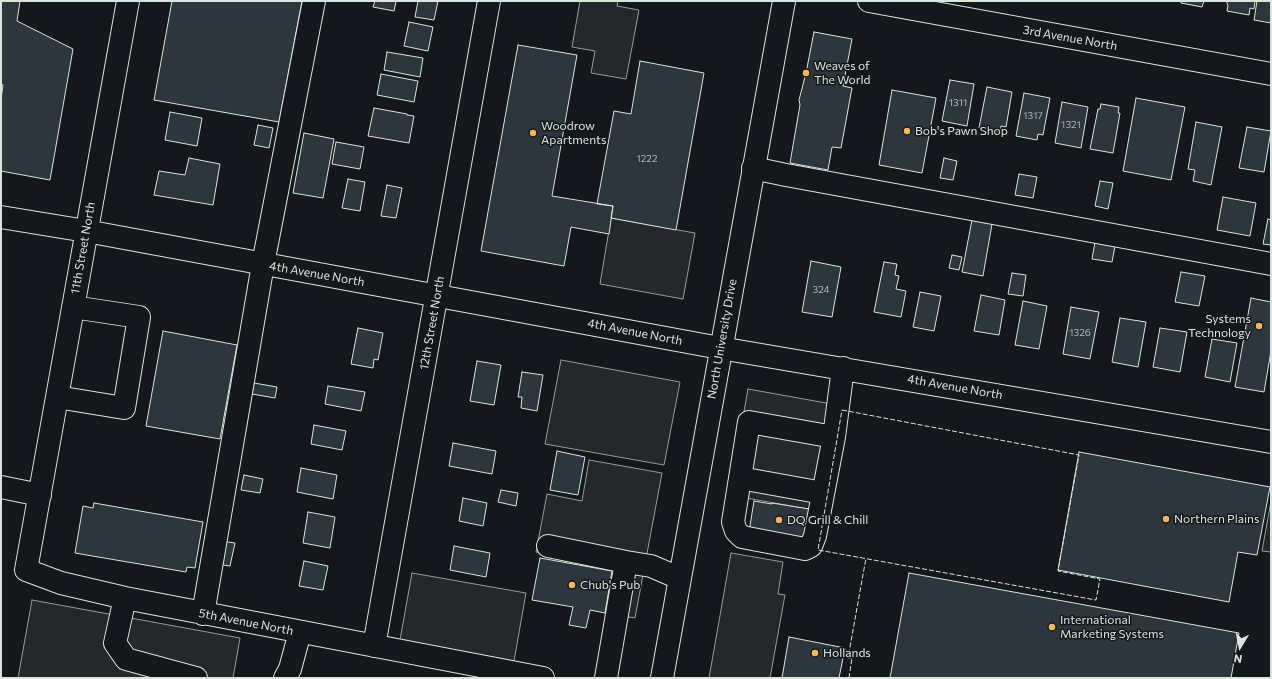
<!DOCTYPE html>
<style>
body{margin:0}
#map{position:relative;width:1272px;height:679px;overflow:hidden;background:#14181c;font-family:Commissioner,sans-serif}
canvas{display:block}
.frame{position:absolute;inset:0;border:2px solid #d8e6dc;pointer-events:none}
.north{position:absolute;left:1220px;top:627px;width:40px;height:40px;-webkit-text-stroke:3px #14181c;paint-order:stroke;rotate:190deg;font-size:11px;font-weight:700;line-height:16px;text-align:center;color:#d8e6dc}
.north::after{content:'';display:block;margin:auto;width:14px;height:18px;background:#d8e6dc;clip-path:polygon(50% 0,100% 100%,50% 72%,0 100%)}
</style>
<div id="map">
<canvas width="1272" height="679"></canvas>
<div class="frame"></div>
<div class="north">N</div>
</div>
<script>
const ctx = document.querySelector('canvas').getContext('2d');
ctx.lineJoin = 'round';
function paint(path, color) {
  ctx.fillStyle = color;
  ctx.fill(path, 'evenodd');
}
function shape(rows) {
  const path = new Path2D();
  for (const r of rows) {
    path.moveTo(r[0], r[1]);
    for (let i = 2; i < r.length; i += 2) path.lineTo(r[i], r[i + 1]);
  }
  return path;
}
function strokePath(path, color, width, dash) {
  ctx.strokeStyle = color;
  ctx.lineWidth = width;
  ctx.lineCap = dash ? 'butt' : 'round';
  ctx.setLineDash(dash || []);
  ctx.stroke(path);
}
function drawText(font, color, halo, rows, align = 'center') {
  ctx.font = font + ' Commissioner,sans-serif';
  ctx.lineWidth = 3;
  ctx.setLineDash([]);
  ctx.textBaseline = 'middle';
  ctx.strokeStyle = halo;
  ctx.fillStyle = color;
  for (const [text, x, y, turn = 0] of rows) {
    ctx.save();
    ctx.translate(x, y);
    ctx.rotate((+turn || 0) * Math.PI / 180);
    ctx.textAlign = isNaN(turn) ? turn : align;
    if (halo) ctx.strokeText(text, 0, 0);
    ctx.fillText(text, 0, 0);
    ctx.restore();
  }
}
const parking = shape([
 [580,1,618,1,617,6,639,10,626,79,591,73,595,51,572,47,580,1],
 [611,218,695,233,683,299,600,284,611,218],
 [561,360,680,382,664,465,545,444,561,360],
 [748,389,843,406,825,512,729,495,748,389],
 [589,460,662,473,635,618,609,614,617,567,536,552,547,494,582,501,589,460],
 [1271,501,1271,552,1262,551,1271,501],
 [731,553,783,562,778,594,785,595,770,678,709,678,731,553],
 [412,573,526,593,514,661,400,640,412,573],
 [32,600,240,638,233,678,18,678,32,600]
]);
paint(parking, '#24282b');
strokePath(parking, '#939e99', 1);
const building = shape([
 [1,1,20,1,17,21,73,49,50,180,1,171,1,99,3,85,1,84,1,1],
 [172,1,302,1,279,122,154,100,172,1],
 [375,1,396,1,394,11,373,7,375,1],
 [418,1,438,1,434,20,415,17,418,1],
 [1181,1,1205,1,1204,1,1202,7,1181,3,1181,1],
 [1227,1,1255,1,1254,9,1250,8,1249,15,1227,11,1228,5,1227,4,1227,1],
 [1257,1,1271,1,1271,23,1254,20,1257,1],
 [409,22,433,27,428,51,404,46,409,22],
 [814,32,852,39,843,86,852,88,841,148,832,147,828,170,790,163,800,105,799,100,806,73,814,32],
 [518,45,577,55,552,196,613,206,609,234,571,227,564,266,481,251,518,45],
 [387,52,423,58,420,77,384,70,387,52],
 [640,61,704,73,676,230,611,218,613,206,597,204,614,111,631,114,640,61],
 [381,74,418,81,414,102,377,95,381,74],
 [950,80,974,84,967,126,942,121,950,80],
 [987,87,1012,92,1006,127,1001,126,1000,132,979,128,987,87],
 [892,90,936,98,922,173,879,165,892,90],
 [1024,93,1050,98,1043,135,1038,134,1037,140,1016,136,1024,93],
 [1136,98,1185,107,1171,180,1123,171,1136,98],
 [1062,102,1088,107,1081,148,1055,143,1062,102],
 [1101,104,1119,107,1118,113,1120,113,1113,153,1090,149,1098,109,1100,109,1101,104],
 [374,108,407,114,407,115,414,116,409,143,368,136,374,108],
 [170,112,202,118,197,146,165,140,170,112],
 [1196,122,1222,127,1211,185,1193,181,1195,170,1188,169,1196,122],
 [258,125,273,128,269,148,254,145,258,125],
 [1247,127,1271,131,1264,172,1239,168,1247,127],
 [304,133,334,139,323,198,293,193,304,133],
 [336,142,364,147,360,169,332,164,336,142],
 [189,158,220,164,213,205,154,195,159,171,185,175,189,158],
 [944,158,957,161,953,180,940,178,944,158],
 [1019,174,1037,177,1033,198,1015,195,1019,174],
 [348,179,365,182,360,211,342,208,348,179],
 [1100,181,1113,183,1108,209,1095,206,1100,181],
 [387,185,402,188,396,218,381,216,387,185],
 [1223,197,1256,203,1250,236,1217,230,1223,197],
 [1268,219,1271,220,1271,245,1263,244,1268,219],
 [972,220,992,224,983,276,962,272,972,220],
 [1095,242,1115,246,1112,262,1092,259,1095,242],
 [952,255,962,257,959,270,949,268,952,255],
 [811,261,841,267,832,317,802,312,811,261],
 [884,262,897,264,895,275,899,276,896,289,906,291,901,317,874,312,884,262],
 [1181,272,1205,276,1199,306,1175,302,1181,272],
 [1012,273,1026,275,1023,296,1008,294,1012,273],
 [920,292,941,296,934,331,913,327,920,292],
 [981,295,1005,300,999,335,974,331,981,295],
 [1251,298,1271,302,1271,351,1264,392,1235,387,1251,298],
 [1023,301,1047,306,1039,349,1015,345,1023,301],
 [1071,307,1099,312,1090,359,1063,354,1071,307],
 [1120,318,1146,322,1138,367,1112,362,1120,318],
 [358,328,383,333,378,360,374,359,373,368,351,364,358,328],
 [1160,328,1187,332,1180,372,1153,367,1160,328],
 [163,331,237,345,220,439,146,426,163,331],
 [1212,339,1237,343,1230,382,1205,377,1212,339],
 [477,361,501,365,494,405,470,401,477,361],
 [522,372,543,375,537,411,521,408,522,397,518,397,522,372],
 [254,383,277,387,275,398,252,394,254,383],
 [328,386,365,392,361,411,325,404,328,386],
 [314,425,346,431,342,450,311,444,314,425],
 [453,443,496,451,492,474,449,466,453,443],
 [557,451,585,457,578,495,550,490,557,451],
 [1079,452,1270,487,1257,555,1238,552,1229,602,1058,570,1079,452],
 [301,468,337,475,333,499,297,492,301,468],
 [244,475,263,479,260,493,241,490,244,475],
 [501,490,518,493,516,506,498,502,501,490],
 [463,498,487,503,483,526,459,521,463,498],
 [754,501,772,504,772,503,809,509,804,541,749,532,754,501],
 [94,503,203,522,195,568,187,567,186,572,75,553,83,506,93,508,94,503],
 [308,512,335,517,330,548,303,543,308,512],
 [221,541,235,543,230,566,216,564,221,541],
 [454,546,490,553,486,577,450,570,454,546],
 [540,558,612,571,605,613,590,610,586,628,569,625,573,607,532,600,540,558],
 [304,561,328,566,323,590,299,586,304,561],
 [909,573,1239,633,1231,678,890,678,909,573],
 [789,637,845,648,839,678,782,678,789,637]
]);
paint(building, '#2c363c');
strokePath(building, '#d8e6dc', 1);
const minor = shape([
 [128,1,26,570,61,583,125,598,543,678],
 [869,1,1271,74],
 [753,168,786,175,1271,264],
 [1,217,86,231,720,348,1271,442],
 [57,397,124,408,139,317,73,307],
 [834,437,749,422,733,522,736,531,742,537,805,549,811,546,815,536,834,437,843,368],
 [740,478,823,493],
 [1,487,40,495],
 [548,546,626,562,606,678],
 [626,562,651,566,679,578],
 [125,598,115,643,126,659,196,678],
 [203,614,263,264,314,1],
 [374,646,489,1],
 [285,678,290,669,300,632]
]);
const major = shape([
 [662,678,784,1]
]);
strokePath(minor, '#d8e6dc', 24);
strokePath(major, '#d8e6dc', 24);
strokePath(minor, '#14181c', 22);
strokePath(major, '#14181c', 22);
strokePath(shape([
 [842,410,1079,455,1058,571,1100,579,1096,600,818,550,842,410],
 [849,678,852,658,848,658,866,558]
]), '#d8e6dc', 1, [5, 2]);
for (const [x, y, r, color] of [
 [806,73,4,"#ffb74d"],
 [907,131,4,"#ffb74d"],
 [533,133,4,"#ffb74d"],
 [1259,326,4,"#ffb74d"],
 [1166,519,4,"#ffb74d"],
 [779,520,4,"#ffb74d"],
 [572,585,4,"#ffb74d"],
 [1052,627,4,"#ffb74d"],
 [815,653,4,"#ffb74d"]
]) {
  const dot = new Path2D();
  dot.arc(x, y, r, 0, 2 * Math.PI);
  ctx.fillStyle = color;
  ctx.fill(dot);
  strokePath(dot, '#14181c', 1.5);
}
drawText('10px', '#adbab4', null, [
 ["1311",958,103],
 ["1317",1033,116],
 ["1321",1071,125],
 ["1222",647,159],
 ["324",821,290],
 ["1326",1080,333]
]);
drawText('12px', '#d8e6dc', '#14181c', [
 ["3rd Avenue North",1070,38,10],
 ["11th Street North",83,248,-80],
 ["4th Avenue North",317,274,10],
 ["12th Street North",432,323,-80],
 ["4th Avenue North",635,332,11],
 ["North University Drive",722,339,-80],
 ["4th Avenue North",955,387,10],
 ["5th Avenue North",246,622,11]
]);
drawText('12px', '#d8e6dc', '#14181c', [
 ["Weaves of",814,66],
 ["The World",814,80],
 ["Woodrow",541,126],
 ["Apartments",541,140],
 ["Bob's Pawn Shop",915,131],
 ["Systems",1251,319,"right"],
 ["Technology",1251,333,"right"],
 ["Northern Plains",1174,519],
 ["DQ Grill & Chill",787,520],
 ["Chub's Pub",580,585],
 ["International",1060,620],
 ["Marketing Systems",1060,634],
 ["Hollands",823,653]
], 'left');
</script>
